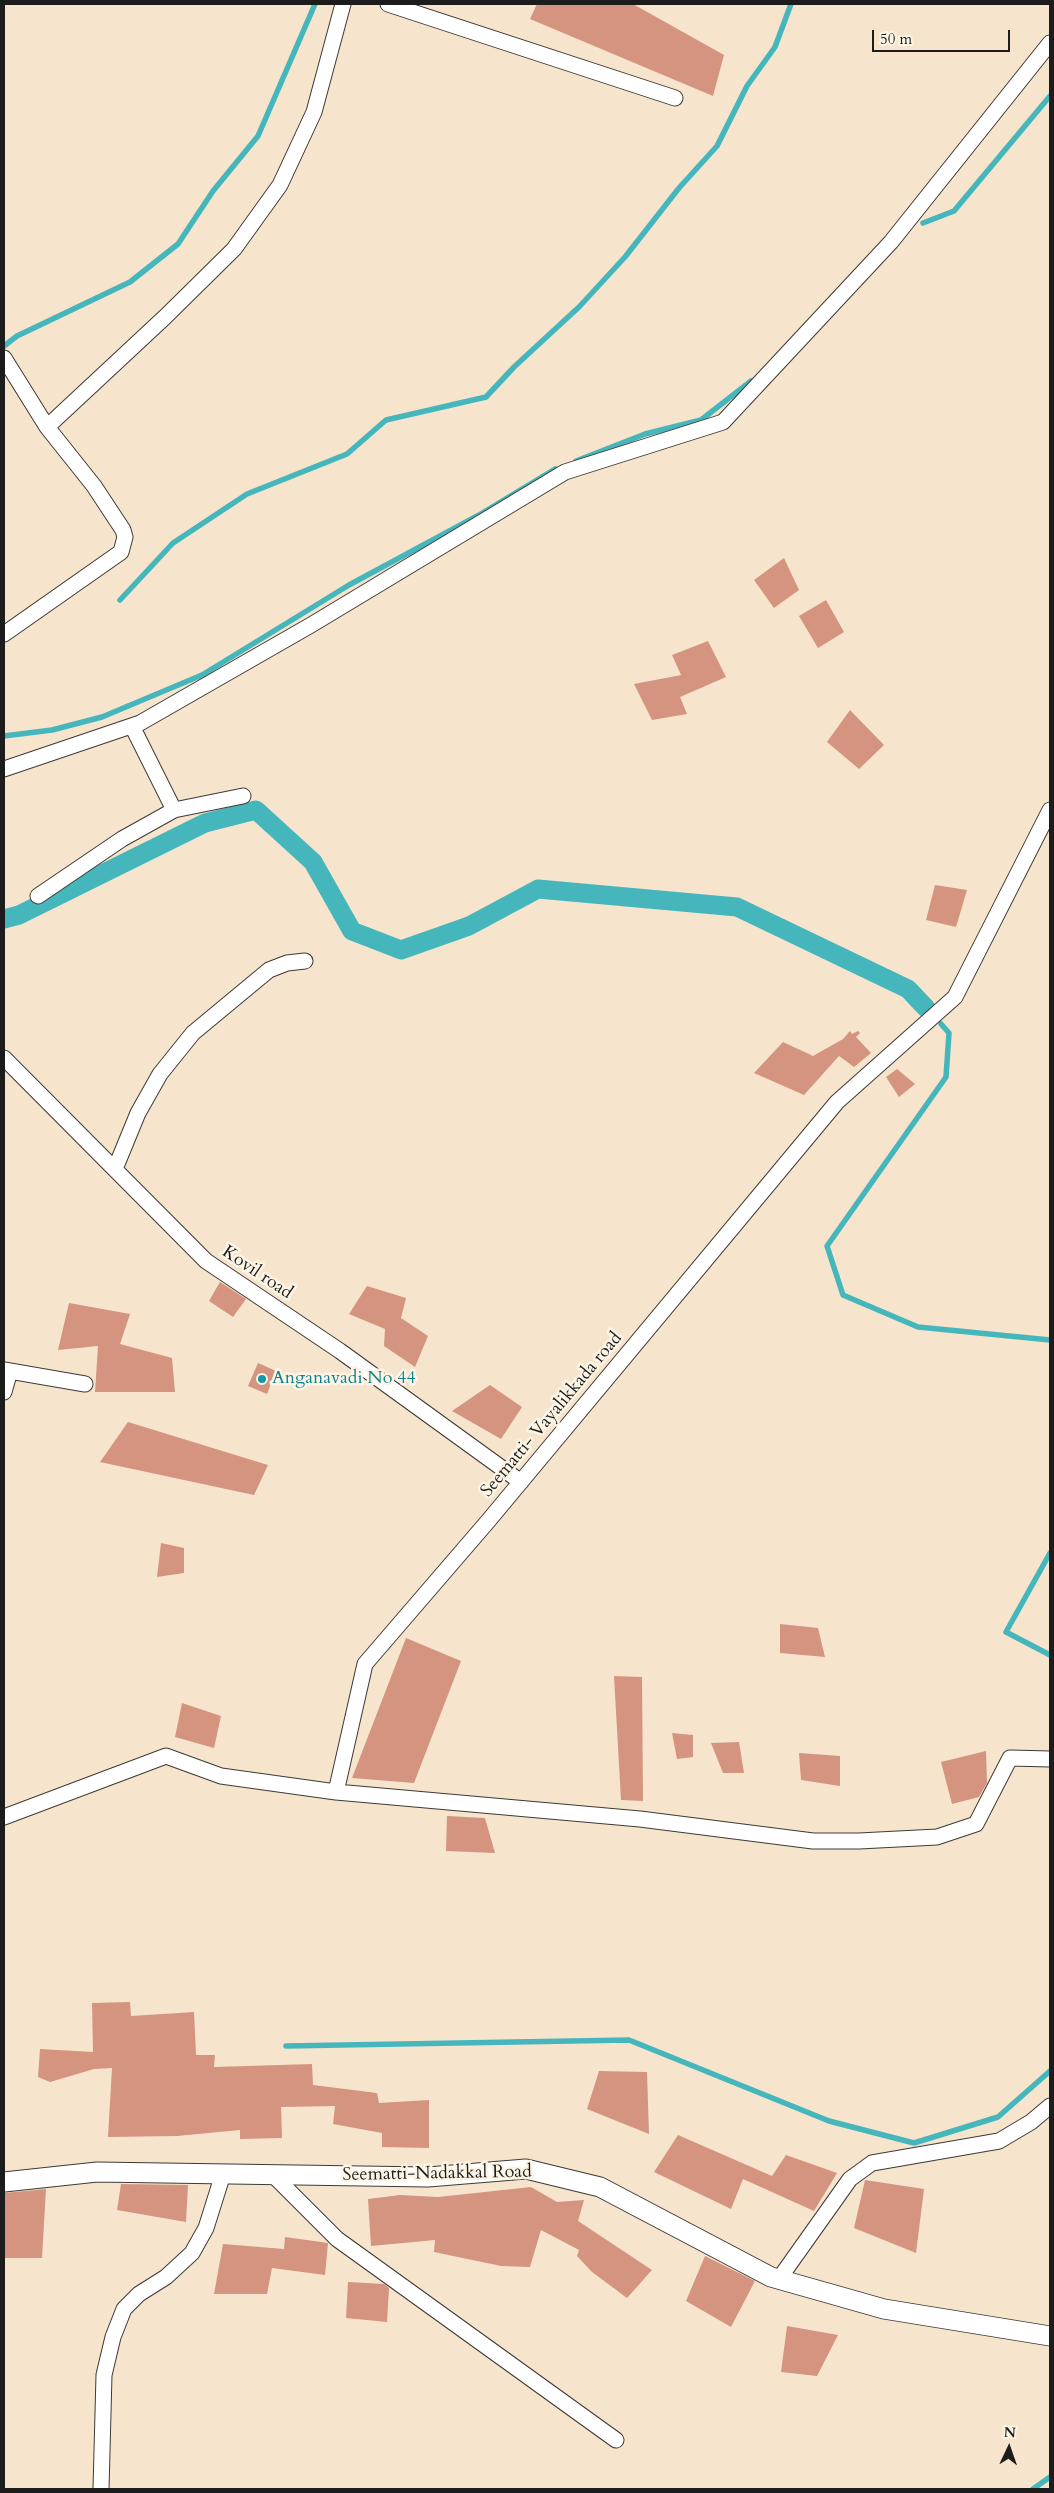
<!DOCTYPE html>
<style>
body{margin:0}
#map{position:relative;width:1054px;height:2493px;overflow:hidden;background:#f6e5cc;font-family:Cardo,serif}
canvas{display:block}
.frame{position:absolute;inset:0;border:5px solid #1c1c1c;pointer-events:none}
.north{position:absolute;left:984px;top:2423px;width:50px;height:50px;-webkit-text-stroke:4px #fcf5e5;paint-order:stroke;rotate:3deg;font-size:14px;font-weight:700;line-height:20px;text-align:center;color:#1c1c1c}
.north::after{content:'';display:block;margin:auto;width:18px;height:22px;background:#1c1c1c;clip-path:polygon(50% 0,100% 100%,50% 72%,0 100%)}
.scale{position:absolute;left:872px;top:30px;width:138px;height:22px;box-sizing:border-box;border:2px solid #1c1c1c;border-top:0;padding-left:6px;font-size:15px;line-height:18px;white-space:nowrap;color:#1c1c1c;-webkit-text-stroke:4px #fcf5e5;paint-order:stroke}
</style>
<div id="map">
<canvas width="1054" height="2493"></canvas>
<div class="frame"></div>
<div class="north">N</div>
<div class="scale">50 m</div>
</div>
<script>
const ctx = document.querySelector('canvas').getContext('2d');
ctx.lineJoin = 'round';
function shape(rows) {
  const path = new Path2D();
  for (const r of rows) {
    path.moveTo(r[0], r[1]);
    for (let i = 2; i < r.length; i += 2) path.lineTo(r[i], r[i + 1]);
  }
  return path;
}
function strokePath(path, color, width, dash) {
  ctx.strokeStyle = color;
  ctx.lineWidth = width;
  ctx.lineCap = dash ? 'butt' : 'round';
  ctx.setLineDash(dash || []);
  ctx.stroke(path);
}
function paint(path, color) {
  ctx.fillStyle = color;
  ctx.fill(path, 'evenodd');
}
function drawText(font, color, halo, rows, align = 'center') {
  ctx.font = font + ' Cardo,serif';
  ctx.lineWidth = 5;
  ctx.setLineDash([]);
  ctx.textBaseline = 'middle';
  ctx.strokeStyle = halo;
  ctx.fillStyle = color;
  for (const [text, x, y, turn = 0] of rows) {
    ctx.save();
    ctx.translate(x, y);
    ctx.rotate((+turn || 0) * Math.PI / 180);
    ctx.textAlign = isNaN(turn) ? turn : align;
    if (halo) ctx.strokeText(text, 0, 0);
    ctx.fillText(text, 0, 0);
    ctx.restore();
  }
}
strokePath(shape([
 [923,223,954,211,1050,96],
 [4,346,17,336,130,282,178,244,213,191,258,136,315,4],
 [576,461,645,434,701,420,751,381],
 [120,600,173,543,247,494,347,454,386,420,486,397,514,367,579,307,625,257,679,188,717,146,747,86,775,47,791,4],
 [4,736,52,730,102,717,202,675,349,585,479,515,555,469],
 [941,1024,949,1033,946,1077,827,1246,843,1295,918,1327,1050,1340],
 [1050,1553,1006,1632,1050,1655],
 [286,2046,629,2040,829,2121,914,2143,998,2117,1050,2071],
 [1033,2489,1050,2477]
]), '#46b6bd', 5.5);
strokePath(shape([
 [4,919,19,915,205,823,256,810,313,862,352,931,401,950,469,926,538,889,737,907,908,989,926,1008]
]), '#46b6bd', 19);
paint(shape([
 [537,4,633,4,724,55,713,96,530,19],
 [784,558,799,590,774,608,754,580],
 [826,600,844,632,818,648,799,616],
 [708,641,726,677,680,697,687,714,652,720,634,684,681,675,672,655],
 [850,710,884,745,859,769,827,742],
 [935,885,967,890,956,927,926,920],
 [850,1031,852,1034,858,1031,860,1033,856,1037,871,1053,854,1067,839,1056,804,1095,754,1073,783,1042,813,1056,843,1039],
 [897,1069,915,1084,899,1097,886,1077],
 [220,1282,246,1299,233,1317,209,1301],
 [367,1286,406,1298,401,1318,428,1336,415,1367,384,1346,385,1329,349,1314],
 [69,1303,130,1314,120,1344,172,1358,175,1392,95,1392,98,1346,58,1350],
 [258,1363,276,1371,267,1394,248,1386],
 [490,1385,522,1407,501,1439,452,1411],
 [128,1422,268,1465,254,1495,100,1462],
 [161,1543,184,1548,184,1573,157,1577],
 [780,1624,818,1628,825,1657,780,1653],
 [406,1638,461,1661,414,1783,352,1778],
 [614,1676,642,1677,643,1801,621,1800],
 [182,1703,221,1716,214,1748,175,1737],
 [672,1733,693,1735,693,1757,677,1759],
 [739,1742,744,1773,723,1773,711,1743],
 [986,1751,987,1783,979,1797,952,1804,941,1762],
 [799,1753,840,1756,840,1786,801,1780],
 [447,1816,485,1818,495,1853,446,1851],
 [130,2002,131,2016,194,2012,196,2055,215,2055,214,2067,312,2064,313,2085,377,2093,379,2103,429,2100,429,2148,382,2147,382,2133,333,2124,335,2106,281,2107,282,2138,240,2139,240,2130,177,2136,108,2137,112,2068,94,2069,50,2082,38,2077,40,2049,93,2052,92,2003],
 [599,2071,647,2072,649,2134,587,2109],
 [678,2135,772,2176,786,2155,837,2173,814,2211,743,2179,731,2209,654,2172],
 [865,2180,924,2189,916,2253,854,2228],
 [121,2184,188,2185,186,2222,117,2210],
 [531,2187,557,2202,584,2200,578,2221,652,2270,627,2298,592,2272,577,2256,579,2250,541,2230,530,2267,501,2266,434,2252,435,2240,371,2246,368,2199,400,2195,438,2197],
 [46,2189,42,2258,4,2258,4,2193],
 [285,2237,328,2243,325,2275,272,2268,267,2294,214,2294,223,2244,284,2249],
 [705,2256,755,2281,731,2327,686,2301],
 [348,2282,384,2284,389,2288,387,2322,346,2318],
 [787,2326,838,2335,817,2376,781,2372]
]), '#d5947f');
const minor = shape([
 [388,4,675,98],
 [4,358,47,427,94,486,123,530,125,537,121,552,4,634],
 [47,427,165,317,234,249,280,185,314,112,343,4],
 [4,769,140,723,311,625,565,472,723,422,891,242,1050,43],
 [174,810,243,796],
 [38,896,122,839,174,810,132,726],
 [4,1058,206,1261,340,1351,521,1482],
 [115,1169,138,1113,160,1074,193,1033,269,970,287,963,305,961],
 [4,1370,85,1384],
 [4,1392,10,1371],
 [336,1792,640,1819,813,1841,859,1841,937,1837,976,1824,1010,1758,1050,1759],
 [4,1817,166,1756,221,1776,336,1792,365,1664,489,1520,837,1102,955,997,1050,810],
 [273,2175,337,2239,616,2440],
 [779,2279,850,2179,872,2163,999,2141,1031,2122,1050,2106],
 [101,2489,104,2375,113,2337,124,2309,139,2294,166,2277,192,2253,206,2228,223,2174]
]);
const tertiary = shape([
 [4,2182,97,2172,428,2177,526,2169,600,2187,771,2277,884,2309,1050,2336]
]);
strokePath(minor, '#3d3a36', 17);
strokePath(tertiary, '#3d3a36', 21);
strokePath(minor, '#fff', 15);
strokePath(tertiary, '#fff', 19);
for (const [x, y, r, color] of [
 [262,1379,5,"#0f9aa8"]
]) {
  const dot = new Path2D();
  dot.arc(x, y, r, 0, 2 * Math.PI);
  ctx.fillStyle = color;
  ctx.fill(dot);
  strokePath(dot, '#fcf5e5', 2);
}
drawText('18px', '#1c1c1c', '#fcf5e5', [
 ["Kovil road",257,1273,34],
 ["Seematti- Vayalikkada road",552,1415,-50],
 ["Seematti-Nadakkal Road",437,2174,-1]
]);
drawText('18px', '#0d838f', '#fcf5e5', [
 ["Anganavadi No 44",272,1379]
], 'left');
</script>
